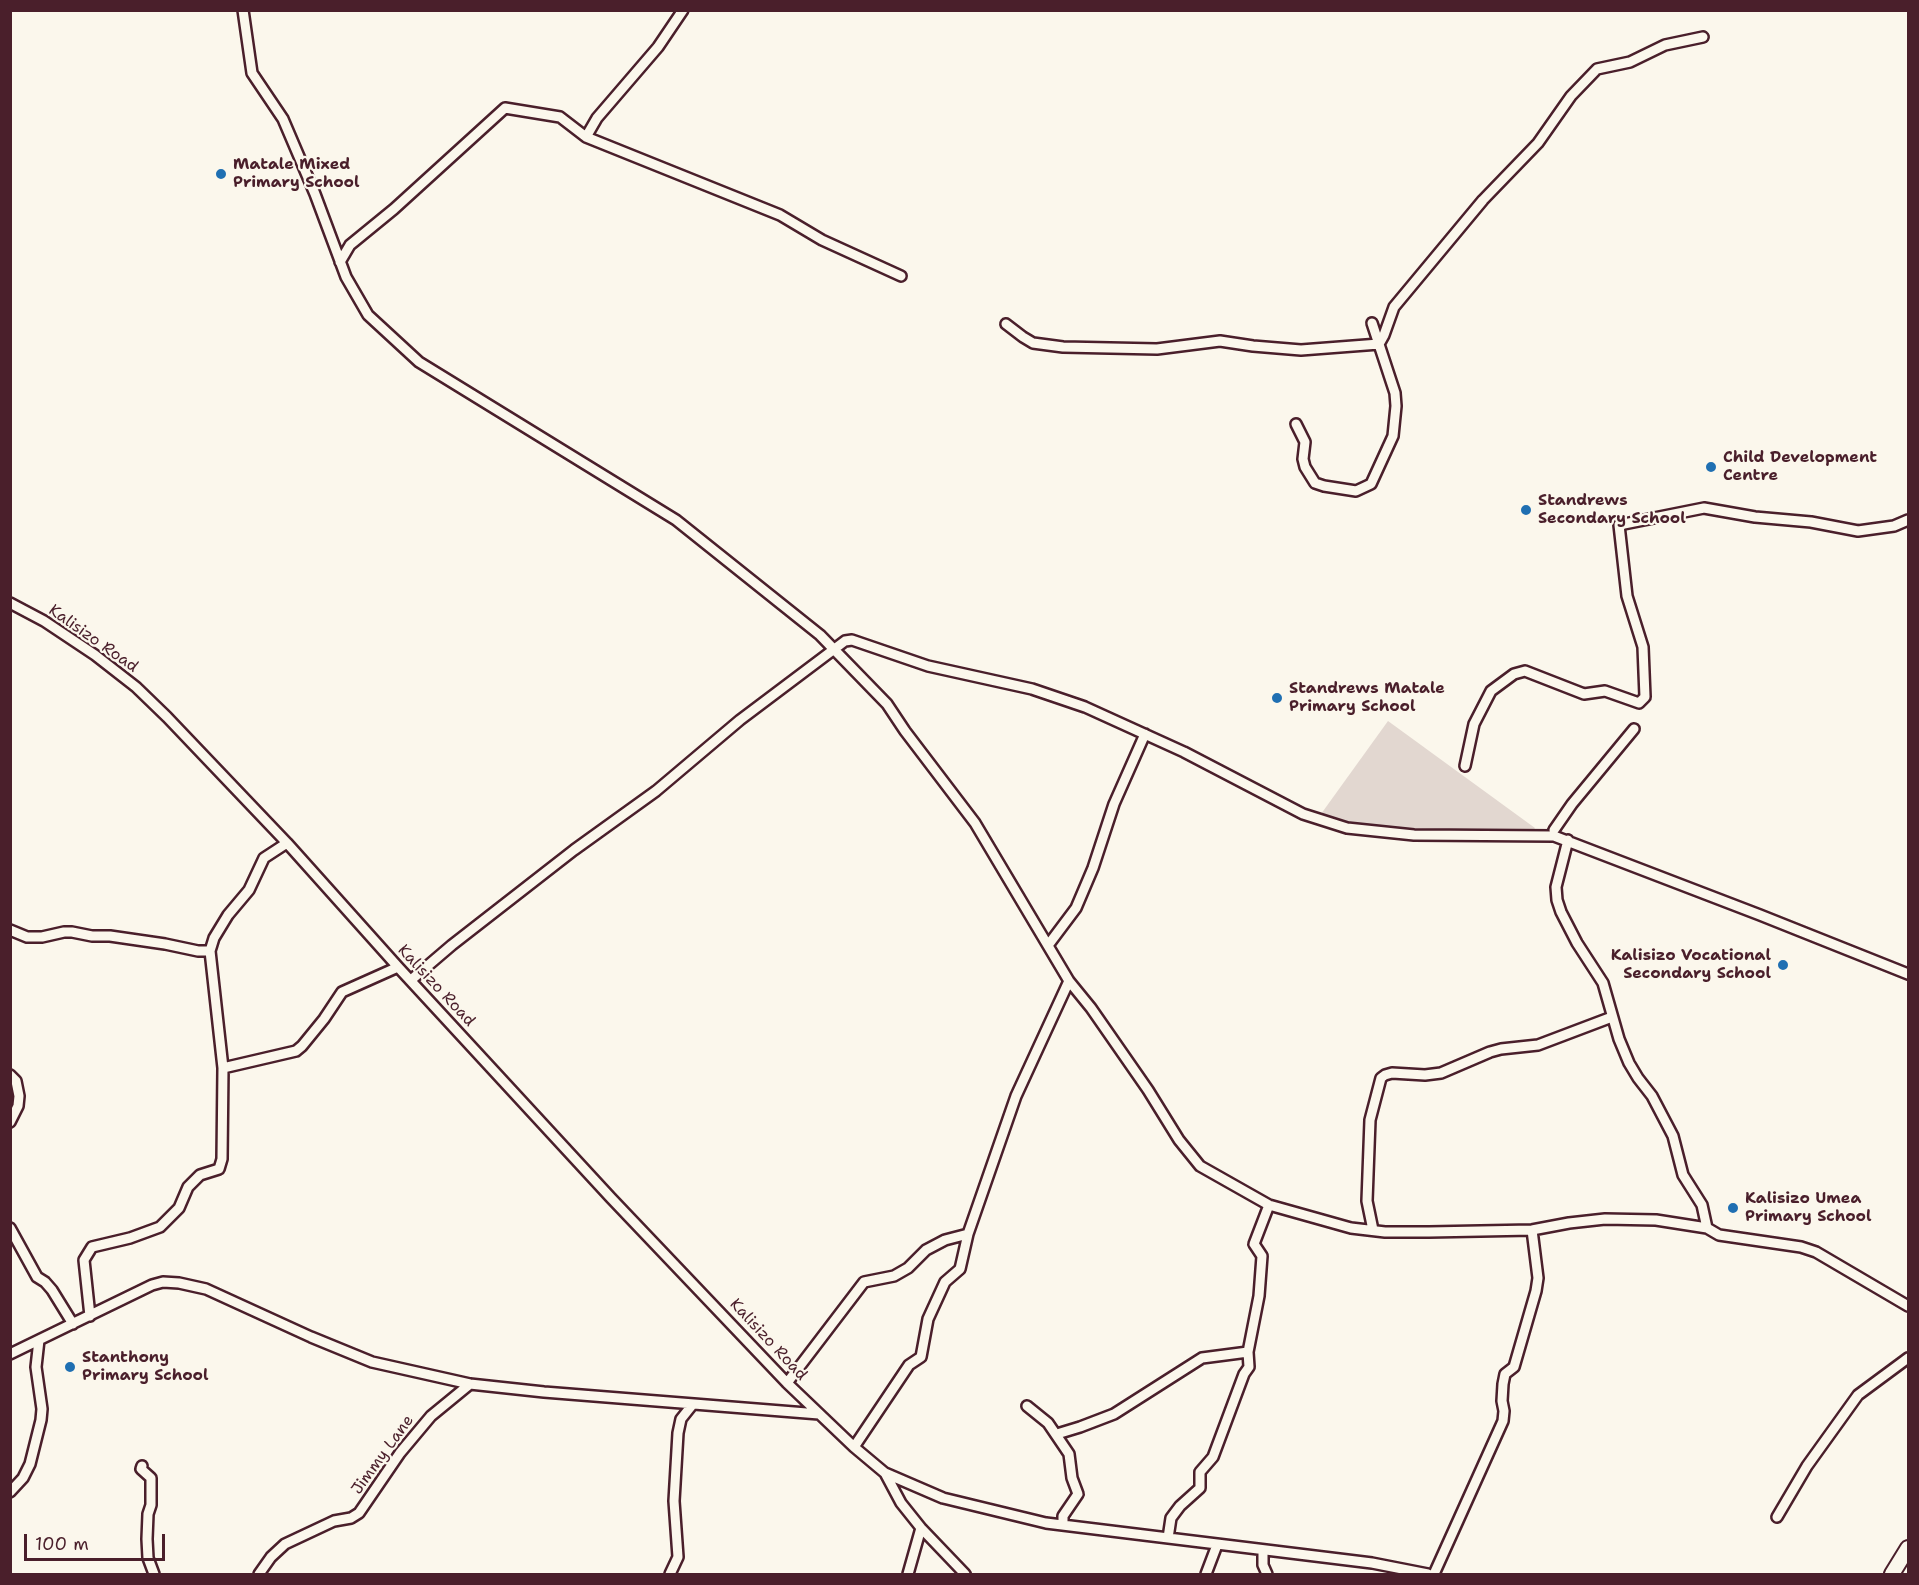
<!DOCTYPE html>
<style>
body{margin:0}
#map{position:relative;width:1919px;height:1585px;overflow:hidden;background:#fbf7ec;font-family:"Shantell Sans",sans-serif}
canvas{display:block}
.frame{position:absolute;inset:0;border:12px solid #4a1f2b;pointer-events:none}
.scale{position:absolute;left:24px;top:1534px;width:141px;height:27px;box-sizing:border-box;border:3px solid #4a1f2b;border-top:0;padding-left:8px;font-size:18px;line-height:21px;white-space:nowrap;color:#4a1f2b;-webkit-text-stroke:4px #fbf7ec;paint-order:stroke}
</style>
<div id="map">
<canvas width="1919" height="1585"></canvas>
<div class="frame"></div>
<div class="scale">100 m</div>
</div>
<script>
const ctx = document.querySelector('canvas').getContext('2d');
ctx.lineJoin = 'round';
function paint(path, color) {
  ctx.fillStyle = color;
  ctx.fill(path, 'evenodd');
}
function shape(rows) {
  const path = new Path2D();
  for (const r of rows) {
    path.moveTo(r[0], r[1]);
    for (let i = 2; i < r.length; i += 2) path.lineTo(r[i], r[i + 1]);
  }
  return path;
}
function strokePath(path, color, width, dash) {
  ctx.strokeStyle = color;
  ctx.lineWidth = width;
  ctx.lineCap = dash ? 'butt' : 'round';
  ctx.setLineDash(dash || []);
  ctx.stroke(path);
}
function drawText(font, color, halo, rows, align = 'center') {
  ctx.font = font + ' "Shantell Sans",sans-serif';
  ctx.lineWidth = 4.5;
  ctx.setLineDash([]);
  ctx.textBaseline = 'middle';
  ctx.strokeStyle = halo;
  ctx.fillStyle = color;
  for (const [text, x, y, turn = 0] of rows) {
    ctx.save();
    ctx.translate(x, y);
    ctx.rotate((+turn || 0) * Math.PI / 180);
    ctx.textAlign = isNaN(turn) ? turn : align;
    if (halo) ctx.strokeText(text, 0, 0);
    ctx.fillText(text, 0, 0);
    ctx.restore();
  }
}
paint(shape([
 [1388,721,1535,828,1533,831,1521,832,1379,827,1346,823,1321,814]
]), '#e2d7d0');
const minor = shape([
 [243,10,252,73,283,119,315,194,346,277,368,315,419,362,676,520,820,635,887,704,905,731,975,823,1069,981,1091,1008,1148,1090,1179,1140,1200,1166,1269,1205,1351,1228,1385,1232,1429,1232,1532,1230,1569,1223,1605,1219,1656,1220,1707,1228,1719,1235,1801,1247,1816,1252,1908,1306],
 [586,137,597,118,658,47,683,10],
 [340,262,350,245,394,209,505,108,560,117,586,137,780,215,822,240,901,276],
 [1006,324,1023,337,1033,343,1063,347,1157,349,1220,341,1253,346,1301,350,1379,344,1384,335,1394,307,1483,200,1538,143,1571,96,1597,69,1630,62,1665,45,1703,37],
 [1296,424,1305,442,1303,459,1305,467,1315,483,1324,486,1356,491,1371,484,1393,436,1396,406,1395,393,1372,323],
 [10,603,44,621,95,655,136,687,167,717,287,843,398,967,611,1198,787,1383,854,1447,885,1473,943,1498,1046,1523,1372,1563,1428,1574],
 [1465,766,1474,724,1491,691,1514,674,1525,671,1584,694,1605,691,1639,703,1645,697,1643,647,1627,596,1619,525,1704,508,1755,517,1811,522,1858,531,1894,526,1908,520],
 [1554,830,1572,804,1634,729],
 [1568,840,1556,887,1557,900,1561,912,1577,943,1603,983,1619,1039,1629,1063,1638,1078,1652,1096,1673,1136,1683,1175,1702,1205,1707,1228],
 [10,930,27,937,42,937,64,932,72,932,92,936,110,936,165,944,198,951,210,951,214,938,228,915,249,890,264,858,287,843],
 [1049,944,1076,908,1093,868,1114,804,1145,734],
 [210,951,223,1068,296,1051,302,1046,324,1019,342,992,398,967],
 [411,980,452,945,574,850,656,791,740,720,845,641,852,640,928,666,1032,689,1085,707,1184,752,1303,814,1347,828,1414,835,1554,836,1760,915,1908,974],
 [10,1075,16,1081,19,1096,18,1106,10,1122],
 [10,1228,37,1277,45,1282,52,1290,73,1324],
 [1373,1230,1367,1201,1370,1120,1381,1078,1385,1075,1392,1073,1425,1075,1441,1073,1490,1052,1501,1049,1538,1045,1612,1017],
 [90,1316,84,1260,92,1247,130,1238,160,1227,179,1208,188,1187,200,1175,219,1169,222,1159,223,1068],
 [10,1354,152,1285,163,1282,179,1283,206,1289,311,1337,372,1362,470,1384,544,1392,819,1414],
 [787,1383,864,1282,894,1276,908,1268,926,1250,945,1240,968,1234,1016,1096,1069,981],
 [1027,1406,1048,1423,1069,1454,1072,1478,1078,1494,1063,1516,1063,1524],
 [1057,1434,1080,1427,1114,1414,1202,1358,1248,1352],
 [854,1447,909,1365,921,1357,928,1319,945,1282,960,1269,968,1234],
 [142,1466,141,1469,151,1478,151,1505,148,1514,147,1539,148,1558,154,1574],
 [885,1473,901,1503,921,1528,965,1574],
 [10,1492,23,1478,30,1464,41,1420,42,1409,36,1367,39,1340],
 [1777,1517,1807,1466,1858,1395,1908,1358],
 [1168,1538,1171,1518,1180,1506,1200,1488,1200,1472,1213,1457,1244,1374,1249,1367,1248,1352,1259,1296,1262,1256,1254,1244,1269,1205],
 [1263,1551,1263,1565,1267,1574],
 [259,1574,271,1557,285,1544,334,1521,351,1518,359,1513,400,1453,431,1416,470,1384],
 [670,1574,678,1557,674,1501,678,1433,681,1419,693,1404],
 [908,1574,921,1528],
 [1206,1574,1217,1545],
 [1434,1574,1503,1421,1504,1411,1502,1401,1503,1384,1505,1374,1514,1367,1536,1291,1538,1278,1532,1230]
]);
const highway = shape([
 [1892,1574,1908,1548]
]);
strokePath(minor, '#4a1f2b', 14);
strokePath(highway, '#4a1f2b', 18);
strokePath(minor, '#fbf7ec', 9);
strokePath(highway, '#fbf7ec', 14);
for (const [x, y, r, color] of [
 [221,174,6,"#1f6fb2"],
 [1711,467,6,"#1f6fb2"],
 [1526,510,6,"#1f6fb2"],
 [1277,698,6,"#1f6fb2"],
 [1783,965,6,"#1f6fb2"],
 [1733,1208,6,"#1f6fb2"],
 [70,1367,6,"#1f6fb2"]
]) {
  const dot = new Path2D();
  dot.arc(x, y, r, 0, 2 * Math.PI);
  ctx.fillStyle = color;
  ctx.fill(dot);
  strokePath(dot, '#fbf7ec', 2);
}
drawText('bold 16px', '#4a1f2b', '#fbf7ec', [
 ["Matale Mixed",233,165],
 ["Primary School",233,183],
 ["Child Development",1723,458],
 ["Centre",1723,476],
 ["Standrews",1538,501],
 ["Secondary School",1538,519],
 ["Standrews Matale",1289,689],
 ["Primary School",1289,707],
 ["Kalisizo Vocational",1771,956,"right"],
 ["Secondary School",1771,974,"right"],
 ["Kalisizo Umea",1745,1199],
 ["Primary School",1745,1217],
 ["Stanthony",82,1358],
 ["Primary School",82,1376]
], 'left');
drawText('16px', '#4a1f2b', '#fbf7ec', [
 ["Kalisizo Road",93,639,35],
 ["Kalisizo Road",436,986,47],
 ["Kalisizo Road",768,1340,47],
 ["Jimmy Lane",383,1455,-54]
]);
</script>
